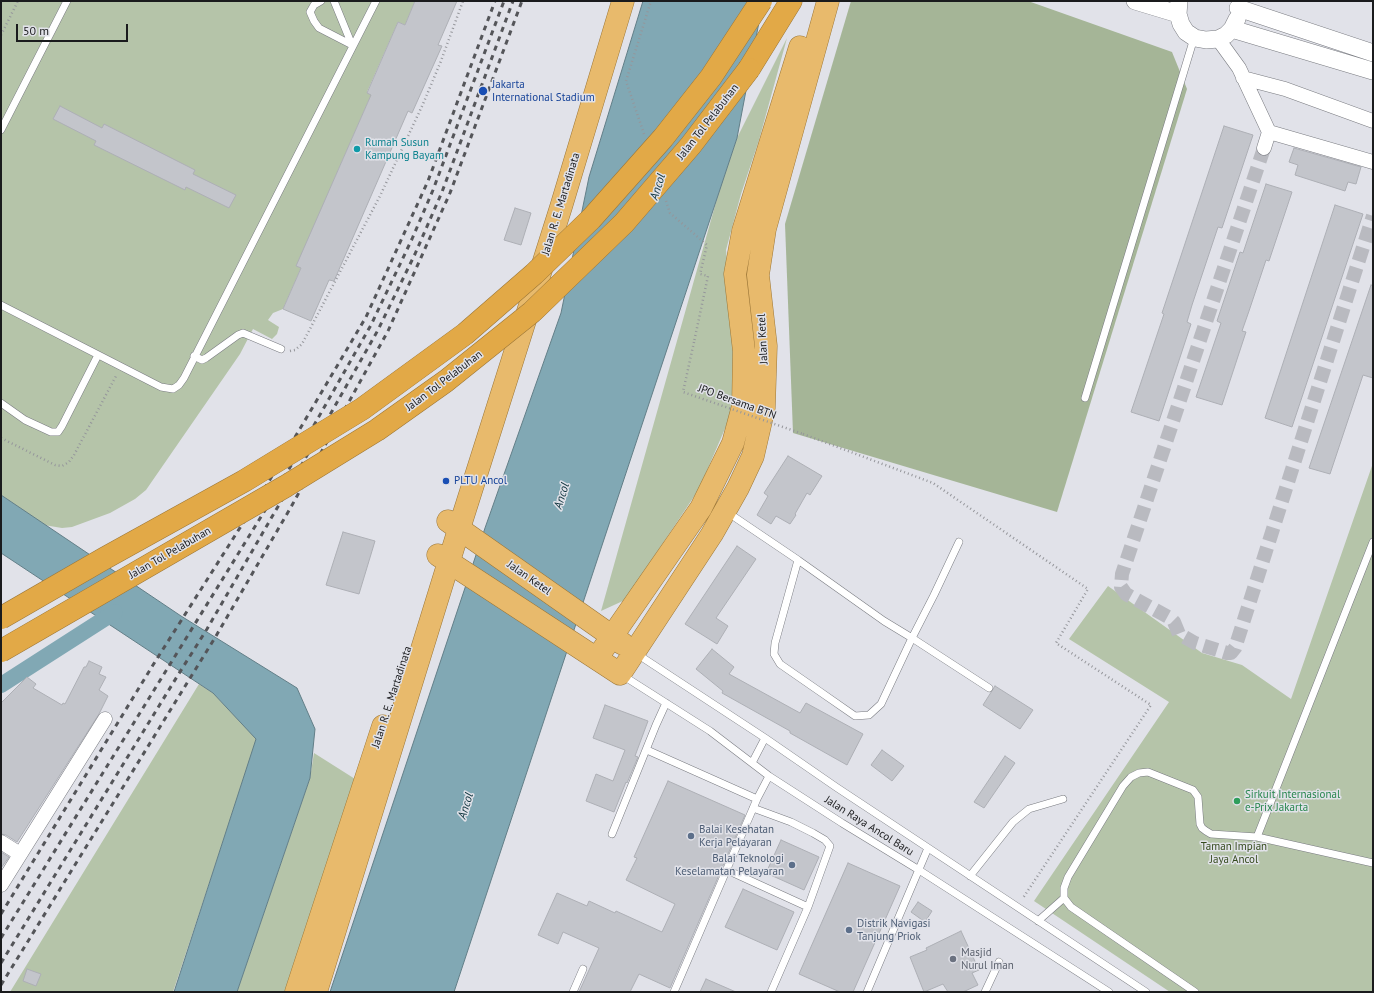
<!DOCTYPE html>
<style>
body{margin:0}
#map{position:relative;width:1374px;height:993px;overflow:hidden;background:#e1e2e9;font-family:"PT Sans",sans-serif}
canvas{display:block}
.frame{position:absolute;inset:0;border:2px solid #1a1b1d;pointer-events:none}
.scale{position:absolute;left:16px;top:24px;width:112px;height:18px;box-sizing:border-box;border:2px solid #1a1b1d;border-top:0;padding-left:5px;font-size:12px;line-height:14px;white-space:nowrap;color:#1a1b1d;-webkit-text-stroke:3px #e1e2e9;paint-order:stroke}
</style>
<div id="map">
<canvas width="1374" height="993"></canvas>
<div class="frame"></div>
<div class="scale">50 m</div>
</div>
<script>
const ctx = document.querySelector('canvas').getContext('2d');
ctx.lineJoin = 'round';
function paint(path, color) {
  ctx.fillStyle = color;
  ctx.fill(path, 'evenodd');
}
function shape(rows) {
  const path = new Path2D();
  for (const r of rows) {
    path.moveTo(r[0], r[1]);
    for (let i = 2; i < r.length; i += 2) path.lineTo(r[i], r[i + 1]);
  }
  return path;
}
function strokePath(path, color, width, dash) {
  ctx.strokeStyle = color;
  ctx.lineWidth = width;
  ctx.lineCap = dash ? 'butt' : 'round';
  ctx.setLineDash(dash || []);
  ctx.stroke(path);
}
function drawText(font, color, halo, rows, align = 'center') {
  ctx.font = font + ' "PT Sans",sans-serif';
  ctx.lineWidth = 3;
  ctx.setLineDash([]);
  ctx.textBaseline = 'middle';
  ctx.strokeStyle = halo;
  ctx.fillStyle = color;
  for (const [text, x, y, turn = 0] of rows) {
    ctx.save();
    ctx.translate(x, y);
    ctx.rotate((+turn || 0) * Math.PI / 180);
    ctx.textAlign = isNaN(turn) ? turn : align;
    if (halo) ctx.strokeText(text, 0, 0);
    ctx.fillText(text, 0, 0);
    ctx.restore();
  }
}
paint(shape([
 [1,1,415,1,405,25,398,22,367,92,385,101,369,100,334,180,301,268,283,309,273,313,268,320,279,327,277,334,272,339,253,329,240,354,146,490,135,499,110,513,72,527,62,528,44,525,1,495],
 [787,38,759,140,741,194,726,250,735,351,733,410,699,489,625,600,601,611,720,188,737,138],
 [1373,463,1373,992,1170,992,1034,901,1169,702,1069,639,1108,586,1202,653,1242,665,1291,699],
 [199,684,213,693,257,739,173,992,10,992],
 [314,753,363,784,296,992,237,992,310,778]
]), '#b5c4a9');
paint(shape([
 [851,1,1028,1,1172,52,1187,89,1057,512,793,433,785,224]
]), '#a5b597');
const water = shape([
 [643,1,763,1,737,138,454,992,330,992,485,528,561,313,589,177,643,1],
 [1,495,181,616,297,688,315,729,310,778,237,992,174,992,256,739,213,693,1,553,1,495]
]);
paint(water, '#81a8b4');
strokePath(water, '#627e87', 1);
strokePath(shape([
 [1,685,115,612]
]), '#81a8b4', 16);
const building = shape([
 [415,1,457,1,438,45,442,46,412,113,408,111,334,281,329,280,311,321,283,309,301,268,296,266,371,95,367,93,398,22,405,25,415,1],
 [60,106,102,128,104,124,195,170,193,174,236,195,229,208,186,187,185,190,94,145,96,141,53,119,60,106],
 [1224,126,1253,135,1222,228,1218,227,1192,305,1187,322,1191,324,1159,421,1131,412,1164,314,1162,313,1224,126],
 [1294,148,1361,167,1356,184,1348,182,1345,191,1295,175,1298,165,1289,162,1294,148],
 [1266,184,1292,192,1269,261,1266,260,1249,311,1242,331,1246,332,1222,405,1196,397,1221,323,1217,321,1240,252,1243,253,1266,184],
 [1335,205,1363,214,1292,427,1265,418,1335,205],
 [515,208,531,213,521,245,504,240,515,208],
 [1371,285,1373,286,1373,378,1363,375,1330,474,1309,468,1371,285],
 [788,456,822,476,810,495,807,493,795,514,796,515,790,524,776,516,771,524,757,515,768,496,764,493,788,456],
 [343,532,375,541,359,594,326,585,343,532],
 [737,546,756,559,716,618,728,626,717,644,685,624,737,546],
 [712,649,734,667,729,674,800,713,806,703,863,734,847,765,790,733,790,731,722,693,723,691,696,669,712,649],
 [89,661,102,667,99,674,106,677,99,690,108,696,99,714,17,842,6,835,1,834,1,703,27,677,36,684,33,688,62,705,63,703,65,704,84,667,86,667,89,661],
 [995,686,1033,710,1020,729,983,705,995,686],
 [605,705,648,721,635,756,638,757,627,783,626,782,614,812,586,801,596,774,613,781,625,750,593,738,605,705],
 [882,750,904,766,892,781,871,765,882,750],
 [1005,756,1015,763,984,808,974,802,1005,756],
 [668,781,745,815,670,988,639,974,630,992,579,992,599,948,563,932,558,944,538,935,557,893,587,906,589,901,615,913,616,911,662,932,675,904,626,880,637,858,634,857,668,781],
 [781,840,819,857,804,890,766,873,781,840],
 [1,852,9,857,1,868,1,852],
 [848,863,900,886,853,992,840,992,799,974,848,863],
 [743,889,794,912,777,950,725,927,743,889],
 [918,902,932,911,925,922,911,912,918,902],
 [961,931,979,970,972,973,978,985,963,992,948,992,943,984,924,992,910,957,927,950,926,948,961,931],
 [27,969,41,974,36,986,23,981,27,969],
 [706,979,736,992,700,992,706,979]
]);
paint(building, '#c3c5cb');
strokePath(building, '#adafb5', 1);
strokePath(shape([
 [1264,148,1122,574,1121,587,1126,594,1170,618,1174,622,1179,634,1195,643,1227,653,1231,653,1235,648,1373,216]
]), '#b9bac0', 14, [14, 7]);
const service = shape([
 [321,1,314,5,310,12,314,21,319,28,352,45],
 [334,1,352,45],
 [1,130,67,1],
 [1,305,161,387,173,389,179,385,184,378,376,1],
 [194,356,202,360,206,358,238,335,243,333,281,349],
 [1085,398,1194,38],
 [1,403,25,420,51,432,58,432,62,426,98,355],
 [727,512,798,560,775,643,774,654,780,664,819,691,855,716,869,715,881,704,912,638,989,688],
 [798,560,884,621,912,638,934,595,959,542],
 [637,654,765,738,836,787,1146,992],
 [622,675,710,731,769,776,842,823,919,870,1109,992],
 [647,750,757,799],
 [752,763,765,738],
 [753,808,791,822,813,833,825,840,830,846,808,907,771,992],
 [612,834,656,725,666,703],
 [1257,837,1373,863],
 [727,870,808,907],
 [970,876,1013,822,1029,809,1063,799],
 [1038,921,1064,898],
 [573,992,583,969],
 [674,992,757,799,769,776],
 [867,992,928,848],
 [985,992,999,962],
 [1195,992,1071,907,1064,898,1064,888,1068,877,1123,786,1131,777,1139,773,1148,772,1193,790,1198,797,1200,824,1202,828,1206,831,1211,834,1257,837,1373,542]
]);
const minor = shape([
 [1218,39,1239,68,1269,132,1264,148],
 [1243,78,1285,89,1373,121],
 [1269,132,1373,162],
 [1,842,20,854],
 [1,885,105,719]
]);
const tertiary = shape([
 [1135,1,1178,14],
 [1179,1,1178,14,1181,24,1186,32,1195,38,1206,40,1218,39,1226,35,1232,29,1237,19],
 [1238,8,1373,53],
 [1232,29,1373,71]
]);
const trunk = shape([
 [448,521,623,644],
 [438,555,620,674,712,534,738,488,753,456,764,408,766,346,758,275,765,229,828,1],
 [597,658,701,508,733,443,743,406,744,351,735,274,743,231,800,47],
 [296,992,383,726],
 [316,992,459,529,561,207,623,1]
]);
const motorway = shape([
 [749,69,791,1]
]);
strokePath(service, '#797b81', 8);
strokePath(minor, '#797b81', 15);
strokePath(tertiary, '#797b81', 18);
strokePath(trunk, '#9c7738', 23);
strokePath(motorway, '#9c7738', 23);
strokePath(shape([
 [1,35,18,1],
 [644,134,626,81,651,1],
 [666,201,670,213,707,245,700,274,708,276,694,342],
 [290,351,295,350,302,344,380,196,423,104,441,61,463,1],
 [803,434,933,483,1088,589,1056,643,1151,705,1023,898],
 [1,438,55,465,62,466,69,462,74,455,116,376]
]), '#95969b', 2.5, [1, 3]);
strokePath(service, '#fff', 7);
strokePath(minor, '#fff', 14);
strokePath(tertiary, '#fff', 17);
strokePath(trunk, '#e8ba6c', 22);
strokePath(motorway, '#e2a947', 22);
strokePath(shape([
 [1,914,153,665,262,493,366,317,428,181,495,1],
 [1,938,272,499,371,325,412,239,433,190,504,1],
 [1,963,178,675,207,629,280,503,378,330,415,254,442,192,513,1],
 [1,985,216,636,291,507,388,331,450,193,522,1]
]), '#545559', 3, [5, 5]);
const motorwayBridge = shape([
 [1,618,105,558,244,481,362,409,465,334,534,274,591,219,663,138,711,77,761,1],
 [1,651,286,486,377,430,446,381,532,312,624,223,691,145,749,69]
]);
strokePath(motorwayBridge, '#9c7738', 23, []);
strokePath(shape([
 [694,342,683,392,803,434]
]), '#95969b', 2.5, [1, 3]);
strokePath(motorwayBridge, '#e2a947', 22);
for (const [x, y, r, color] of [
 [483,91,5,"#1a4fb4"],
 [357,149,4,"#0f9aa8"],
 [446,481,4,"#1a4fb4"],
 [1237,801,4,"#2e9e5b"],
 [691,836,4,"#5c6f8a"],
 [792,865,4,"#5c6f8a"],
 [849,930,4,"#5c6f8a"],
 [953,959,4,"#6b7280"]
]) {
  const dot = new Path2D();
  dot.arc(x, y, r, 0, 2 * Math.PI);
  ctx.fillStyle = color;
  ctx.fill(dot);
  strokePath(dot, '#e1e2e9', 1.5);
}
drawText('11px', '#164399', '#e1e2e9', [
 ["Jakarta",492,85],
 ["International Stadium",492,98],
 ["PLTU Ancol",454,481]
], 'left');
drawText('11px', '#1a1b1d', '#e1e2e9', [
 ["Jalan Tol Pelabuhan",708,122,-52],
 ["Jalan R. E. Martadinata",561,204,-73],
 ["Jalan Ketel",763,339,-93],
 ["Jalan Tol Pelabuhan",444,381,-37],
 ["JPO Bersama BTN",737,402,20],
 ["Jalan Tol Pelabuhan",170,553,-30],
 ["Jalan Ketel",529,578,35],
 ["Jalan R. E. Martadinata",392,697,-72],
 ["Jalan Raya Ancol Baru",869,826,32]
]);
drawText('11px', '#0d838f', '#e1e2e9', [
 ["Rumah Susun",365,143],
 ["Kampung Bayam",365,156]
], 'left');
drawText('11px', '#27864d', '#e1e2e9', [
 ["Sirkuit Internasional",1245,795],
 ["e-Prix Jakarta",1245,808]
], 'left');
drawText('11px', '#4e5e75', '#e1e2e9', [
 ["Balai Kesehatan",699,830],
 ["Kerja Pelayaran",699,843],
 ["Balai Teknologi",784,859,"right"],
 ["Keselamatan Pelayaran",784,872,"right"],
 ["Distrik Navigasi",857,924],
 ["Tanjung Priok",857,937]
], 'left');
drawText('11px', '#344a1c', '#e1e2e9', [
 ["Taman Impian",1234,847],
 ["Jaya Ancol",1234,860]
]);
drawText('11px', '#5b616d', '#e1e2e9', [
 ["Masjid",961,953],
 ["Nurul Iman",961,966]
], 'left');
drawText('italic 12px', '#0e343e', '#e1e2e9', [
 ["Ancol",658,187,-73],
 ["Ancol",562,496,-73],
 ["Ancol",466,806,-73]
]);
</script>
